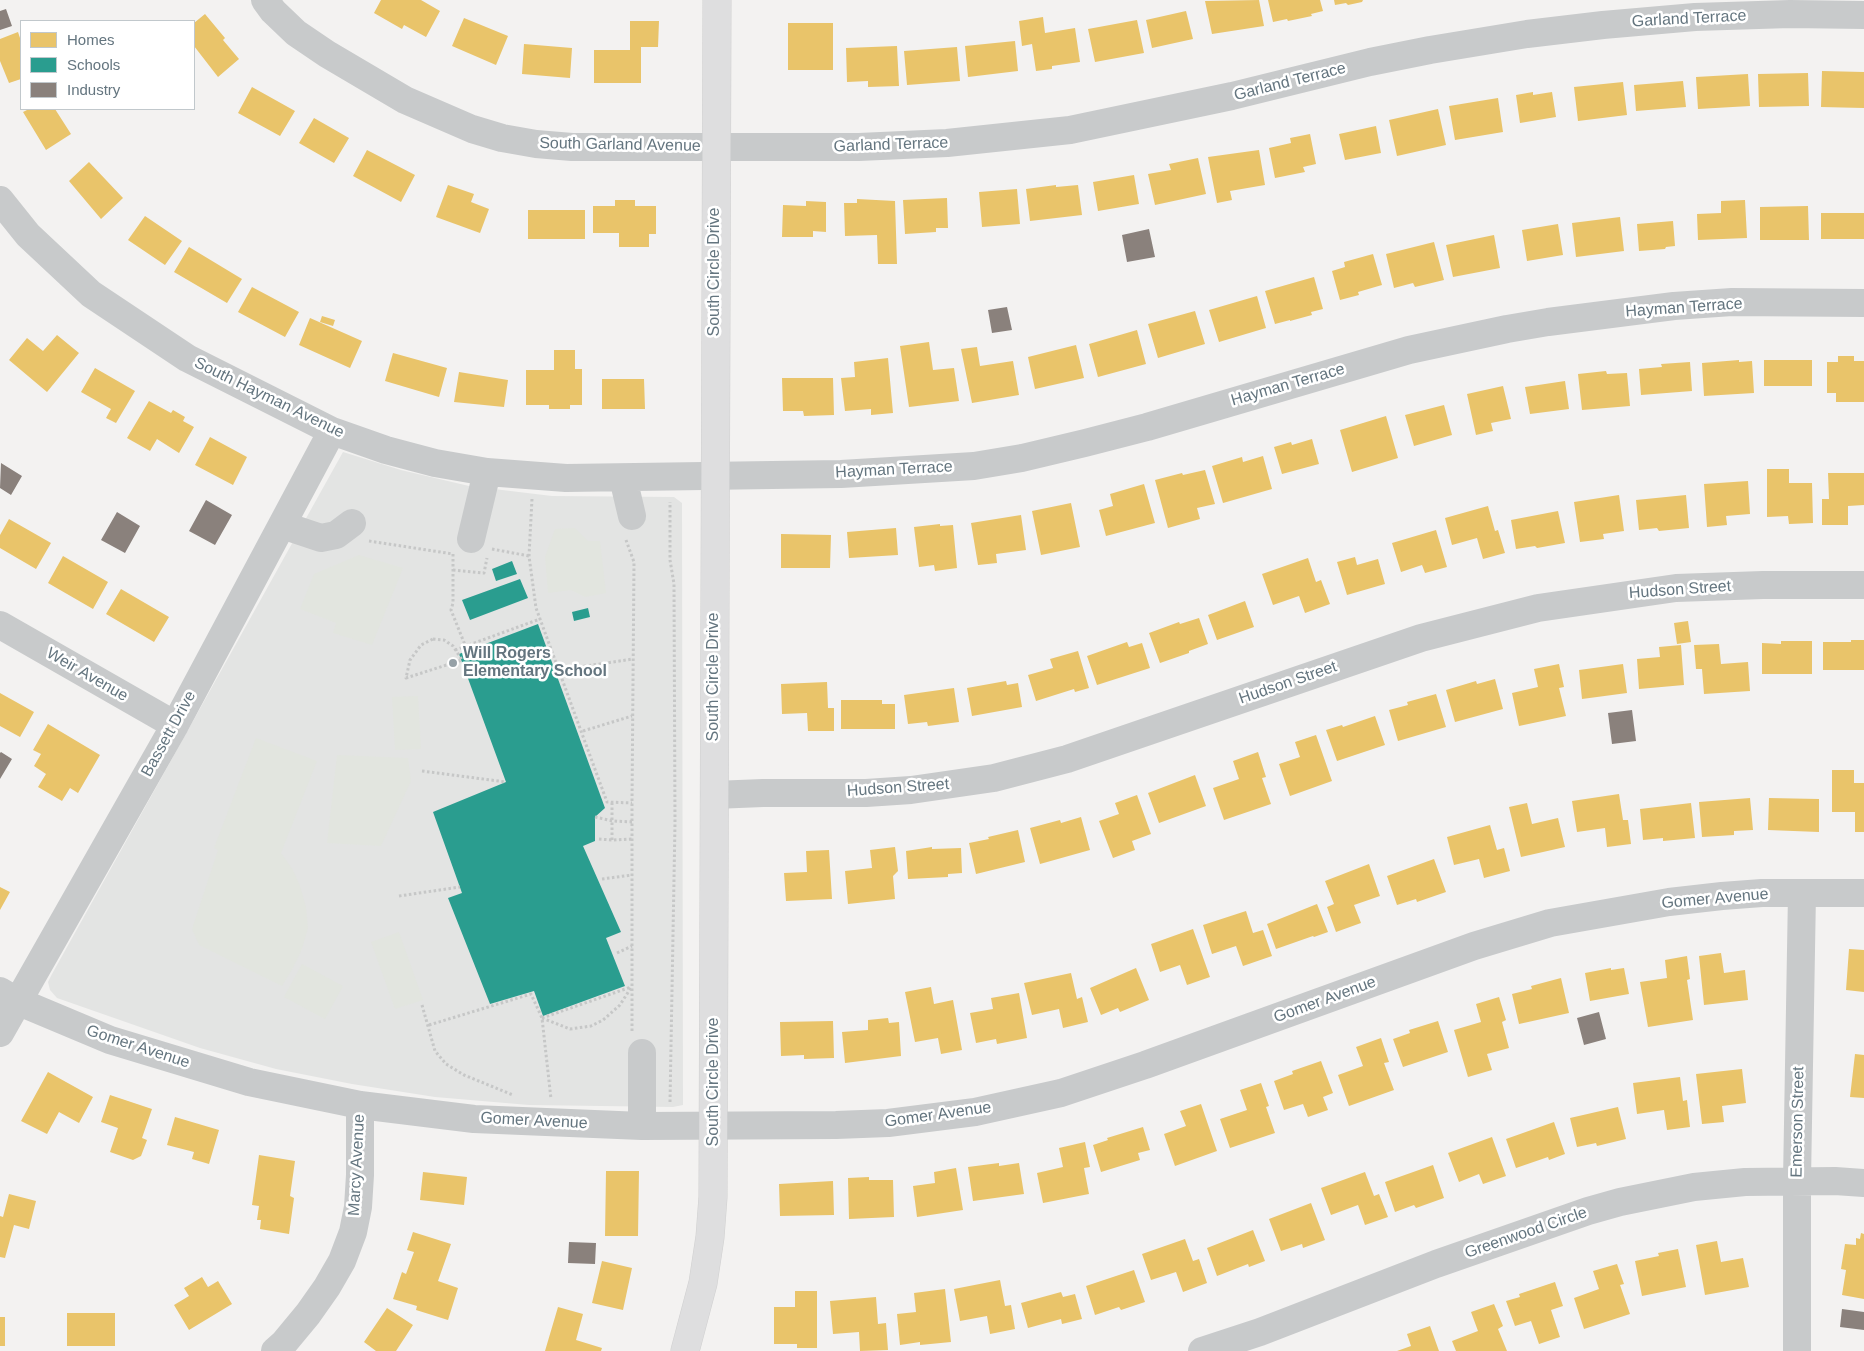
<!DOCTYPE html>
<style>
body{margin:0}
#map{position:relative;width:1864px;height:1351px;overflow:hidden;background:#f3f2f1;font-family:Arial,sans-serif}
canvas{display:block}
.legend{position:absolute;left:20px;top:20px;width:175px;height:90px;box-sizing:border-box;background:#fff;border:1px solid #c1c8cc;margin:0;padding:6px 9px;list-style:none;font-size:15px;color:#64757f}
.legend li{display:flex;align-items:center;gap:10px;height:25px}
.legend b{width:25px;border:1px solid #c1c8cc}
</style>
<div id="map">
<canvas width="1864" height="1351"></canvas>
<ul class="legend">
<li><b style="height:14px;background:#e9c46a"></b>Homes</li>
<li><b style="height:14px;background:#2a9d8f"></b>Schools</li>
<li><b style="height:14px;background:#8a817c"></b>Industry</li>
</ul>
</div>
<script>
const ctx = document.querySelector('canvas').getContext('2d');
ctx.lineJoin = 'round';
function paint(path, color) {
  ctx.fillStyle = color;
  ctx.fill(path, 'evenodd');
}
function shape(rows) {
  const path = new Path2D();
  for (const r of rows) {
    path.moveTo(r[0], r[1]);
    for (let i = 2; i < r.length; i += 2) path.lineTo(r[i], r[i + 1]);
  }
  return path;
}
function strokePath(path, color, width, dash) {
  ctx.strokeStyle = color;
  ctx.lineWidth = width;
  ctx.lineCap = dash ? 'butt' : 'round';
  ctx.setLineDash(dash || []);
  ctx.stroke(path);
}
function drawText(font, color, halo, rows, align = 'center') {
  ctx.font = font + ' Arial,sans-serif';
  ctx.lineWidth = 5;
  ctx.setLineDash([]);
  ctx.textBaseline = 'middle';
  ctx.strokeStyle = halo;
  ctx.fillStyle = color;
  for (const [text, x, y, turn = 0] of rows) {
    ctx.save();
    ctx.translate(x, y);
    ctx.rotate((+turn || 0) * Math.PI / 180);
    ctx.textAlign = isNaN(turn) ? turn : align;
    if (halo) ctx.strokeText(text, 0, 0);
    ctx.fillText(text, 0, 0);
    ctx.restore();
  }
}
paint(shape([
 [343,452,401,470,469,486,552,496,674,497,682,503,683,1105,673,1107,529,1105,435,1097,352,1084,276,1069,200,1048,57,998,50,990,48,982,52,974]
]), '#e3e4e3');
paint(shape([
 [575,528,588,541,600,541,606,593,585,597,571,590,548,593,545,557,555,529],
 [359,555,403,568,372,645,333,633,336,623,300,609,314,574],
 [418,696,421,749,395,750,392,697],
 [256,738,317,761,281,853,293,870,300,886,306,907,308,928,302,949,293,968,282,986,199,945,192,929,218,850,214,848],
 [337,755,408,758,411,781,381,846,327,843],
 [399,932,423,1000,395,1009,371,942],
 [302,964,343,986,325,1019,284,997]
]), '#e2e5df');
paint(shape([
 [381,0,421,0,440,11,426,37,404,25,402,29,374,13],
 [1259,0,1264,26,1212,34,1205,1],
 [1268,0,1320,0,1323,11,1311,14,1312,16,1288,21,1287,19,1273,22],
 [1334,0,1363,0,1362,2,1348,5,1346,3,1335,5],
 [1186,11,1193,39,1152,48,1146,20],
 [205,14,225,38,223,40,239,59,218,77,194,46,194,23],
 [1043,17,1045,33,1075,28,1080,62,1052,66,1052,69,1036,71,1032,44,1022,46,1019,21],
 [464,18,508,36,496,65,452,46],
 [1137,20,1144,53,1095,62,1088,29],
 [630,21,659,21,658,47,641,47,641,83,594,83,594,50,630,50],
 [788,23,833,23,833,70,788,70],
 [18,32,21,41,21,79,9,83,0,61,0,39],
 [1015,41,1018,71,968,77,965,46],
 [524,44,572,48,570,78,522,74],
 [897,46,899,86,868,87,868,81,847,82,846,48],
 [957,47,960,81,907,85,904,51],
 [1822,71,1864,72,1864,108,1821,107],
 [1808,73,1809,106,1759,107,1758,74],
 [1748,74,1750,106,1698,109,1696,77],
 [1683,81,1686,107,1636,111,1634,85],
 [1623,82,1627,115,1578,121,1574,87],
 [252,87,295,111,280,136,238,113],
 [1533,92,1533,95,1552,92,1556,117,1520,123,1516,95],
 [1498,98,1503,132,1455,140,1449,106],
 [29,109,55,109,71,134,46,150,23,112],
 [1438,109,1446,145,1397,156,1389,120],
 [314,118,349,138,334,163,299,143],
 [1376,126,1381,153,1345,160,1339,134],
 [1310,134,1316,164,1303,167,1305,172,1275,178,1269,148,1291,143,1290,138],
 [367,150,415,175,401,202,353,176],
 [1259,150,1265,185,1230,191,1232,200,1217,203,1208,157],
 [1198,158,1206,194,1155,205,1148,174,1171,170,1169,164],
 [89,162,123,198,101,219,69,181],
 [1134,175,1139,204,1098,211,1093,182],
 [448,185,474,194,471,202,489,209,480,233,436,217],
 [1056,185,1056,187,1078,185,1082,215,1030,221,1026,189],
 [1017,189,1020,224,982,227,979,192],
 [947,198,948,228,936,228,936,232,905,234,903,200],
 [857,199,895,201,897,264,878,264,877,235,845,236,844,203,857,203],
 [615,200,635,200,635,206,656,206,656,234,649,234,649,247,619,247,619,233,593,233,593,206,615,206],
 [1745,200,1747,238,1698,240,1697,214,1721,213,1721,201],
 [806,201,826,202,826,232,813,231,813,237,782,237,783,205,806,206],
 [1808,206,1809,240,1760,240,1760,207],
 [528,210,585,210,585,239,528,239],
 [1821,213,1864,213,1864,239,1821,239],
 [145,216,182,241,165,265,128,240],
 [1620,217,1624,251,1576,257,1572,223],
 [1673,221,1675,246,1666,247,1665,249,1639,251,1637,224],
 [1558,224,1563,255,1527,261,1522,230],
 [1494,235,1500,268,1453,277,1446,245],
 [1434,242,1444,280,1415,287,1413,283,1394,288,1386,254],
 [189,247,242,279,227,303,174,272],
 [1373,254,1382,285,1358,292,1359,295,1340,300,1332,271,1345,267,1344,262],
 [1314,277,1323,309,1311,312,1312,315,1290,321,1290,320,1275,324,1265,291],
 [252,287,299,312,285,337,238,312],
 [1257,296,1266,328,1219,342,1209,310],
 [1195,311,1205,344,1158,358,1148,324],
 [322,316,335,320,333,326,320,322],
 [310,318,362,341,350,368,299,345],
 [1137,330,1146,364,1098,377,1089,344],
 [57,335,79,353,47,392,9,360,27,338,43,351],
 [929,342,933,370,954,368,959,401,909,407,900,346],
 [1076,345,1084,378,1035,389,1028,357],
 [977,347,980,366,1013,361,1019,395,972,403,961,349],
 [554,350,575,350,575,369,582,369,582,405,570,405,570,409,549,409,549,405,526,405,526,370,554,370],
 [393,353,447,368,439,397,385,381],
 [1838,356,1854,356,1854,361,1864,361,1864,402,1836,402,1836,393,1827,393,1827,362,1838,362],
 [888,358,893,413,871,415,871,409,845,411,841,378,855,377,854,362],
 [1739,360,1739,362,1752,361,1754,393,1704,396,1702,363],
 [1764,360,1812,360,1812,386,1764,386],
 [1690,362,1692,391,1641,395,1639,369,1662,367,1661,364],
 [95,368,135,391,116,423,106,418,111,409,81,392],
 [1606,371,1607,374,1627,373,1630,406,1582,410,1578,374],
 [459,372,508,380,504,407,454,402],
 [782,378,833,378,834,415,804,416,803,411,783,411],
 [602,379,644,379,645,409,602,409],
 [1565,381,1569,409,1530,414,1525,387],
 [1503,386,1511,419,1491,423,1493,431,1476,435,1467,394],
 [149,401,171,413,173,410,185,417,183,421,194,427,179,453,157,439,150,451,127,438],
 [1444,405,1452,435,1414,446,1405,415],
 [1386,416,1398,458,1352,472,1340,430],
 [210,437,247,457,233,485,195,465],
 [1312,439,1319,464,1282,474,1274,447,1291,442,1292,445],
 [1263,456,1272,489,1223,503,1212,466,1242,457,1243,462],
 [1767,469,1789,469,1789,483,1812,483,1813,523,1789,524,1788,516,1767,517],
 [1205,470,1215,504,1197,508,1200,519,1168,528,1155,480,1182,473,1183,475],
 [1828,473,1864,473,1864,505,1848,506,1848,525,1822,525,1822,499,1829,499],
 [1748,481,1750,514,1726,516,1727,525,1707,527,1704,484],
 [1144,484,1155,523,1106,536,1099,510,1113,506,1110,494],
 [1619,495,1624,531,1603,534,1604,539,1580,542,1574,502],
 [1686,495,1689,528,1659,531,1657,528,1639,530,1636,500],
 [1071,503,1080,547,1041,555,1032,511],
 [1488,506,1495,531,1498,530,1505,553,1483,559,1477,538,1452,545,1445,518],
 [1558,511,1565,543,1537,548,1535,546,1516,549,1511,520],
 [1021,515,1026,550,996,554,997,563,978,565,971,523],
 [9,519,51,543,36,569,0,548,0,535],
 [940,524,940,526,953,525,957,568,935,571,934,565,919,567,914,527],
 [896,528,898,555,849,558,847,532],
 [1436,530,1447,567,1425,573,1422,565,1401,572,1392,543],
 [781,534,831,535,830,568,781,568],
 [63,556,108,582,93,609,48,583],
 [1355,557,1357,565,1378,559,1385,584,1347,595,1337,562],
 [1308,558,1316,582,1321,580,1330,604,1305,613,1299,596,1273,605,1262,574],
 [121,589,169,617,154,642,106,614],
 [1245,601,1254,627,1217,640,1208,615],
 [1199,618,1208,644,1189,651,1189,653,1160,663,1149,633,1179,622,1180,624],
 [1688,621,1691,642,1677,644,1674,623],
 [1851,640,1864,640,1864,670,1823,670,1823,642,1851,642],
 [1781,641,1812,641,1812,674,1762,674,1762,643,1781,644],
 [1127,642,1129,647,1142,643,1150,668,1097,685,1087,656],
 [1719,644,1721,664,1748,662,1750,691,1704,694,1702,669,1696,669,1694,645],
 [1681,645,1684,685,1639,689,1637,659,1660,657,1659,647],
 [1078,651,1089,688,1075,692,1074,689,1036,701,1028,675,1053,668,1050,659],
 [1559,664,1564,687,1559,688,1566,716,1519,726,1512,693,1538,687,1534,669],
 [1623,664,1627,693,1582,699,1579,670],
 [1495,679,1503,709,1455,722,1446,690,1476,681,1477,684],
 [1006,681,1007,685,1018,683,1022,707,972,716,967,688],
 [827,682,828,708,834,708,834,731,808,731,807,713,782,714,781,684],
 [954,688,959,722,928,726,927,722,908,724,904,695],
 [0,693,34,712,20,737,0,726],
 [1436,694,1446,727,1398,741,1389,710,1408,705,1407,702],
 [841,700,882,700,882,704,895,704,895,729,841,729],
 [1375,716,1385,745,1337,761,1326,730,1342,725,1343,727],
 [48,724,100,755,78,793,70,788,62,801,38,787,46,774,34,766,41,754,33,750],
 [1316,735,1332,781,1290,796,1279,764,1300,757,1295,742],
 [1258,752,1266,777,1262,778,1271,804,1224,820,1213,788,1239,779,1233,761],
 [1832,770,1854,770,1854,783,1864,783,1864,832,1855,832,1855,812,1832,812],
 [1195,775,1206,806,1159,823,1148,793],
 [1619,794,1623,820,1628,820,1631,844,1607,847,1605,828,1577,832,1572,801],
 [1137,795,1151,834,1132,841,1135,850,1113,858,1099,821,1119,814,1115,803],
 [1750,798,1753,830,1734,831,1734,835,1702,837,1699,802],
 [1769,798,1819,799,1819,832,1768,830],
 [1527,803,1532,824,1558,818,1565,847,1521,857,1509,807],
 [1691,803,1695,838,1663,841,1663,838,1643,840,1640,809],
 [1081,817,1090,850,1040,864,1030,828,1060,820,1061,823],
 [1490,825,1497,850,1504,848,1510,871,1484,878,1479,859,1454,865,1447,837],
 [1018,830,1025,862,976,874,969,843,989,839,988,837],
 [895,847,898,871,893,876,895,899,848,904,845,871,872,868,870,850],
 [932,847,932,849,961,848,962,873,948,874,948,877,908,879,906,851],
 [829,850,832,899,786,901,784,873,807,872,806,851],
 [1434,859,1446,892,1417,902,1416,899,1397,905,1387,876],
 [1369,864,1380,896,1354,905,1361,923,1336,932,1327,907,1334,904,1325,881],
 [0,887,10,892,0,910],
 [1317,904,1328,932,1314,937,1313,936,1276,949,1267,924],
 [1246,911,1253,933,1263,930,1272,956,1243,966,1236,946,1212,954,1203,925],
 [1193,929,1210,977,1187,985,1180,965,1160,972,1151,944],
 [1849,949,1864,950,1864,992,1846,990],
 [1721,953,1724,973,1745,970,1748,1000,1704,1005,1699,956],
 [1687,956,1690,979,1687,980,1693,1020,1648,1027,1640,982,1667,978,1665,960],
 [1136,968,1149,1000,1120,1012,1118,1008,1101,1015,1090,988],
 [1611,968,1611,970,1624,968,1629,994,1590,1001,1585,973],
 [1071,973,1077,999,1082,997,1088,1022,1063,1028,1059,1009,1032,1015,1024,983],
 [1561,978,1569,1013,1519,1024,1512,994,1532,989,1531,986],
 [931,987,934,1004,953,1000,962,1050,941,1054,938,1038,915,1042,905,992],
 [1019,993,1027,1038,997,1044,996,1039,976,1043,970,1013,993,1009,991,998],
 [1499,997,1506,1020,1502,1022,1509,1048,1487,1054,1492,1070,1468,1077,1454,1030,1481,1022,1476,1004],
 [888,1018,889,1023,899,1022,901,1056,845,1063,842,1032,868,1030,868,1020],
 [833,1021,834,1058,804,1059,804,1055,781,1056,780,1022],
 [1438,1021,1448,1052,1403,1067,1393,1039,1410,1033,1409,1030],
 [1381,1038,1389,1062,1384,1063,1394,1090,1349,1106,1338,1075,1363,1066,1356,1047],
 [1855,1054,1864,1055,1864,1098,1850,1097],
 [1321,1061,1333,1093,1323,1097,1328,1110,1308,1117,1303,1104,1284,1110,1274,1081,1293,1074,1292,1071],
 [1742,1069,1746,1103,1722,1106,1724,1122,1702,1124,1696,1074],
 [48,1072,93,1097,79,1123,59,1112,47,1134,21,1121],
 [1680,1077,1683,1101,1687,1100,1690,1127,1667,1130,1664,1110,1637,1114,1633,1083],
 [1261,1083,1269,1106,1266,1107,1275,1133,1230,1148,1220,1119,1247,1110,1240,1090],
 [110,1095,152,1109,142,1138,147,1140,141,1156,133,1160,110,1152,118,1128,101,1122],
 [1201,1104,1217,1151,1175,1166,1164,1134,1186,1126,1180,1111],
 [1618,1107,1626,1139,1597,1146,1596,1143,1577,1147,1570,1118],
 [175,1117,219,1130,209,1164,192,1159,194,1152,167,1145],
 [1554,1122,1565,1154,1549,1160,1548,1157,1516,1168,1506,1139],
 [1143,1127,1150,1150,1138,1153,1140,1160,1101,1172,1093,1145,1108,1140,1107,1138],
 [1492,1137,1506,1176,1483,1184,1479,1174,1459,1182,1448,1153],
 [1085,1142,1090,1167,1084,1168,1089,1194,1043,1203,1037,1173,1063,1167,1059,1148],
 [259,1155,295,1161,290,1196,294,1198,289,1234,260,1229,261,1220,257,1220,259,1206,252,1205],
 [999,1163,999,1166,1019,1163,1024,1194,973,1201,968,1167],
 [1433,1165,1444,1198,1416,1208,1414,1205,1395,1212,1385,1182],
 [956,1168,963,1210,917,1217,913,1186,935,1183,934,1172],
 [606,1171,639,1171,638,1236,605,1236],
 [423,1172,467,1177,464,1205,420,1200],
 [1365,1172,1374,1196,1379,1194,1388,1217,1365,1225,1358,1205,1331,1215,1321,1188],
 [869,1177,869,1180,893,1180,894,1217,849,1219,848,1178],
 [833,1181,834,1215,780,1216,779,1184],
 [9,1194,36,1201,29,1229,14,1225,5,1258,0,1257,0,1216,3,1217],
 [1311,1203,1325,1240,1303,1248,1302,1244,1281,1251,1269,1219],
 [1253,1230,1265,1261,1249,1267,1248,1264,1217,1276,1207,1248],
 [413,1232,451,1244,438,1281,458,1288,448,1320,416,1310,417,1306,393,1299,402,1272,406,1274,414,1252,407,1250],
 [1861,1233,1864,1234,1864,1299,1842,1295,1846,1270,1841,1269,1845,1244,1856,1245,1856,1238,1860,1239],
 [1185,1239,1193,1261,1199,1259,1207,1283,1183,1292,1176,1272,1151,1280,1142,1254],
 [1717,1241,1721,1262,1743,1258,1749,1287,1705,1295,1696,1245],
 [1678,1249,1686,1287,1642,1296,1635,1261,1659,1256,1658,1253],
 [602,1261,632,1268,623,1310,592,1303],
 [1617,1264,1624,1284,1620,1285,1630,1314,1584,1329,1574,1298,1599,1289,1593,1271],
 [1134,1270,1145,1302,1121,1310,1119,1307,1095,1315,1086,1286],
 [202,1277,208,1287,218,1281,232,1304,189,1330,174,1305,189,1296,184,1288],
 [1000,1280,1005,1306,1011,1305,1015,1329,990,1334,987,1316,960,1321,954,1289],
 [1555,1282,1563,1306,1551,1310,1560,1337,1539,1344,1531,1321,1515,1326,1506,1301,1520,1297,1519,1294],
 [945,1289,951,1342,920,1345,920,1342,900,1345,897,1314,916,1312,914,1293],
 [795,1291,817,1291,817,1348,797,1348,797,1344,774,1344,774,1307,795,1307],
 [1061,1292,1063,1297,1075,1294,1082,1319,1062,1324,1061,1319,1028,1328,1021,1303],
 [876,1297,878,1324,886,1323,888,1350,860,1351,859,1332,833,1334,830,1301],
 [1494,1304,1503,1326,1498,1329,1507,1351,1456,1351,1452,1341,1478,1331,1471,1312],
 [558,1307,583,1314,576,1340,602,1348,601,1351,545,1351],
 [387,1308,413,1325,396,1351,376,1351,364,1342],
 [67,1313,115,1313,115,1346,67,1346],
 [0,1317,5,1317,5,1346,0,1346],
 [1430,1326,1439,1351,1397,1351,1411,1346,1407,1334]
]), '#e9c46a');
paint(shape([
 [512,561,517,574,496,581,492,569],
 [520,579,528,598,470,620,462,600],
 [588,608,590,617,574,621,572,612],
 [538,624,605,808,595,817,595,841,583,846,621,932,606,938,625,986,543,1016,534,991,490,1004,448,898,462,893,433,812,506,782,459,654]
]), '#2a9d8f');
paint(shape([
 [6,9,12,26,0,30,0,11],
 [1149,229,1155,257,1127,262,1122,235],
 [1007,307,1012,330,992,333,988,310],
 [1,463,22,476,11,495,0,488],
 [206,500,232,515,215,545,189,531],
 [117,512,140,526,125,553,101,540],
 [1632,710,1636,741,1612,744,1608,713],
 [1,752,12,759,0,779,0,753],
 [1599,1012,1606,1039,1584,1045,1577,1018],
 [569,1242,596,1243,595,1264,568,1263],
 [1842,1309,1864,1312,1864,1330,1840,1327]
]), '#8a817c');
const major = shape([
 [685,1351,703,1283,710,1237,713,1197,717,0]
]);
strokePath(major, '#d0d0d0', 29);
strokePath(shape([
 [532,499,529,556,536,608,607,802,632,803],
 [626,540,634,562,632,803,632,1032],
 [369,541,453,554,453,603,451,610,467,650],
 [492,549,529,556],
 [453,570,484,573,487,558],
 [433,639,444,640,453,646,462,660,406,678,410,660,421,645,433,639],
 [455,650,540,619],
 [559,670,633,659],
 [583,731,632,716],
 [422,771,506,782],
 [595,817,613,821,632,822],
 [599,839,612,840,632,839],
 [612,840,612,802],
 [602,879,632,875],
 [399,896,460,887],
 [617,953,632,946],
 [422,1005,435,1051,446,1064,464,1075,513,1095],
 [542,1018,570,1029,591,1026,603,1020,620,1005,632,986],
 [542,1018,631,987],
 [429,1025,531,994,542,1018,551,1099],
 [670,1102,675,823,674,584,670,560,670,502]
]), '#c6c7c7', 3, [2.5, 2.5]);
strokePath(shape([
 [265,0,273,11,296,33,327,54,405,100,472,129,502,138,536,144,572,147,859,147,947,143,1070,130,1232,96,1370,62,1430,50,1527,34,1603,25,1695,17,1790,14,1864,15],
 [0,200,28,235,91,294,187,358,332,431,386,450,435,463,487,472,566,478,841,474,974,466,1022,458,1085,443,1147,427,1409,350,1507,329,1548,322,1674,306,1732,302,1864,303],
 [623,478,632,516],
 [282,525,321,538,336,535,352,523],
 [471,539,487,472],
 [0,625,175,725],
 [714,795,763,793,866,793,911,790,994,778,1067,759,1421,638,1538,608,1676,588,1763,585,1864,585],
 [0,991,17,1001,110,1040,249,1082,360,1105,474,1119,642,1126,836,1125,888,1123,975,1112,1061,1093,1145,1065,1474,946,1550,923,1669,902,1722,896,1762,893,1864,893],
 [0,1033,175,725,332,431],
 [642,1053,642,1126],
 [275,1351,284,1343,308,1314,327,1287,342,1261,353,1232,358,1207,360,1175,360,1105],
 [1202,1351,1260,1332,1436,1264,1588,1211,1620,1202,1694,1187,1745,1182,1835,1181,1864,1183],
 [1797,1351,1797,1180,1802,893]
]), '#c8cacb', 28);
strokePath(major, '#dededf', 28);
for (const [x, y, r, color] of [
 [453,663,5,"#96a1a7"]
]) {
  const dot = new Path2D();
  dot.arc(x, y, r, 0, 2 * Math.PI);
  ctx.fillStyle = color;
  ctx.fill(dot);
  strokePath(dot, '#fff', 2);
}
drawText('16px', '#64757f', '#fff', [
 ["Garland Terrace",1689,19,-3],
 ["Garland Terrace",1290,82,-14],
 ["South Garland Avenue",620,145,1],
 ["Garland Terrace",891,145,-2],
 ["South Circle Drive",715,272,-90],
 ["Hayman Terrace",1684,308,-4],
 ["Hayman Terrace",1288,385,-16],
 ["South Hayman Avenue",269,398,26],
 ["Hayman Terrace",894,470,-3],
 ["Hudson Street",1680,590,-4],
 ["Weir Avenue",87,675,30],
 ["South Circle Drive",714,677,-90],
 ["Hudson Street",1288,683,-19],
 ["Bassett Drive",169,734,-61],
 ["Hudson Street",898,788,-4],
 ["Gomer Avenue",1715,899,-5],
 ["Gomer Avenue",1325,1000,-20],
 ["Gomer Avenue",138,1047,18],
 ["South Circle Drive",714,1082,-90],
 ["Gomer Avenue",938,1115,-8],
 ["Gomer Avenue",534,1121,3],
 ["Emerson Street",1798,1122,-89],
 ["Marcy Avenue",357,1165,-87],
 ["Greenwood Circle",1526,1233,-19]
]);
drawText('bold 16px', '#64757f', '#fff', [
 ["Will Rogers",463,654],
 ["Elementary School",463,672]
], 'left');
</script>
